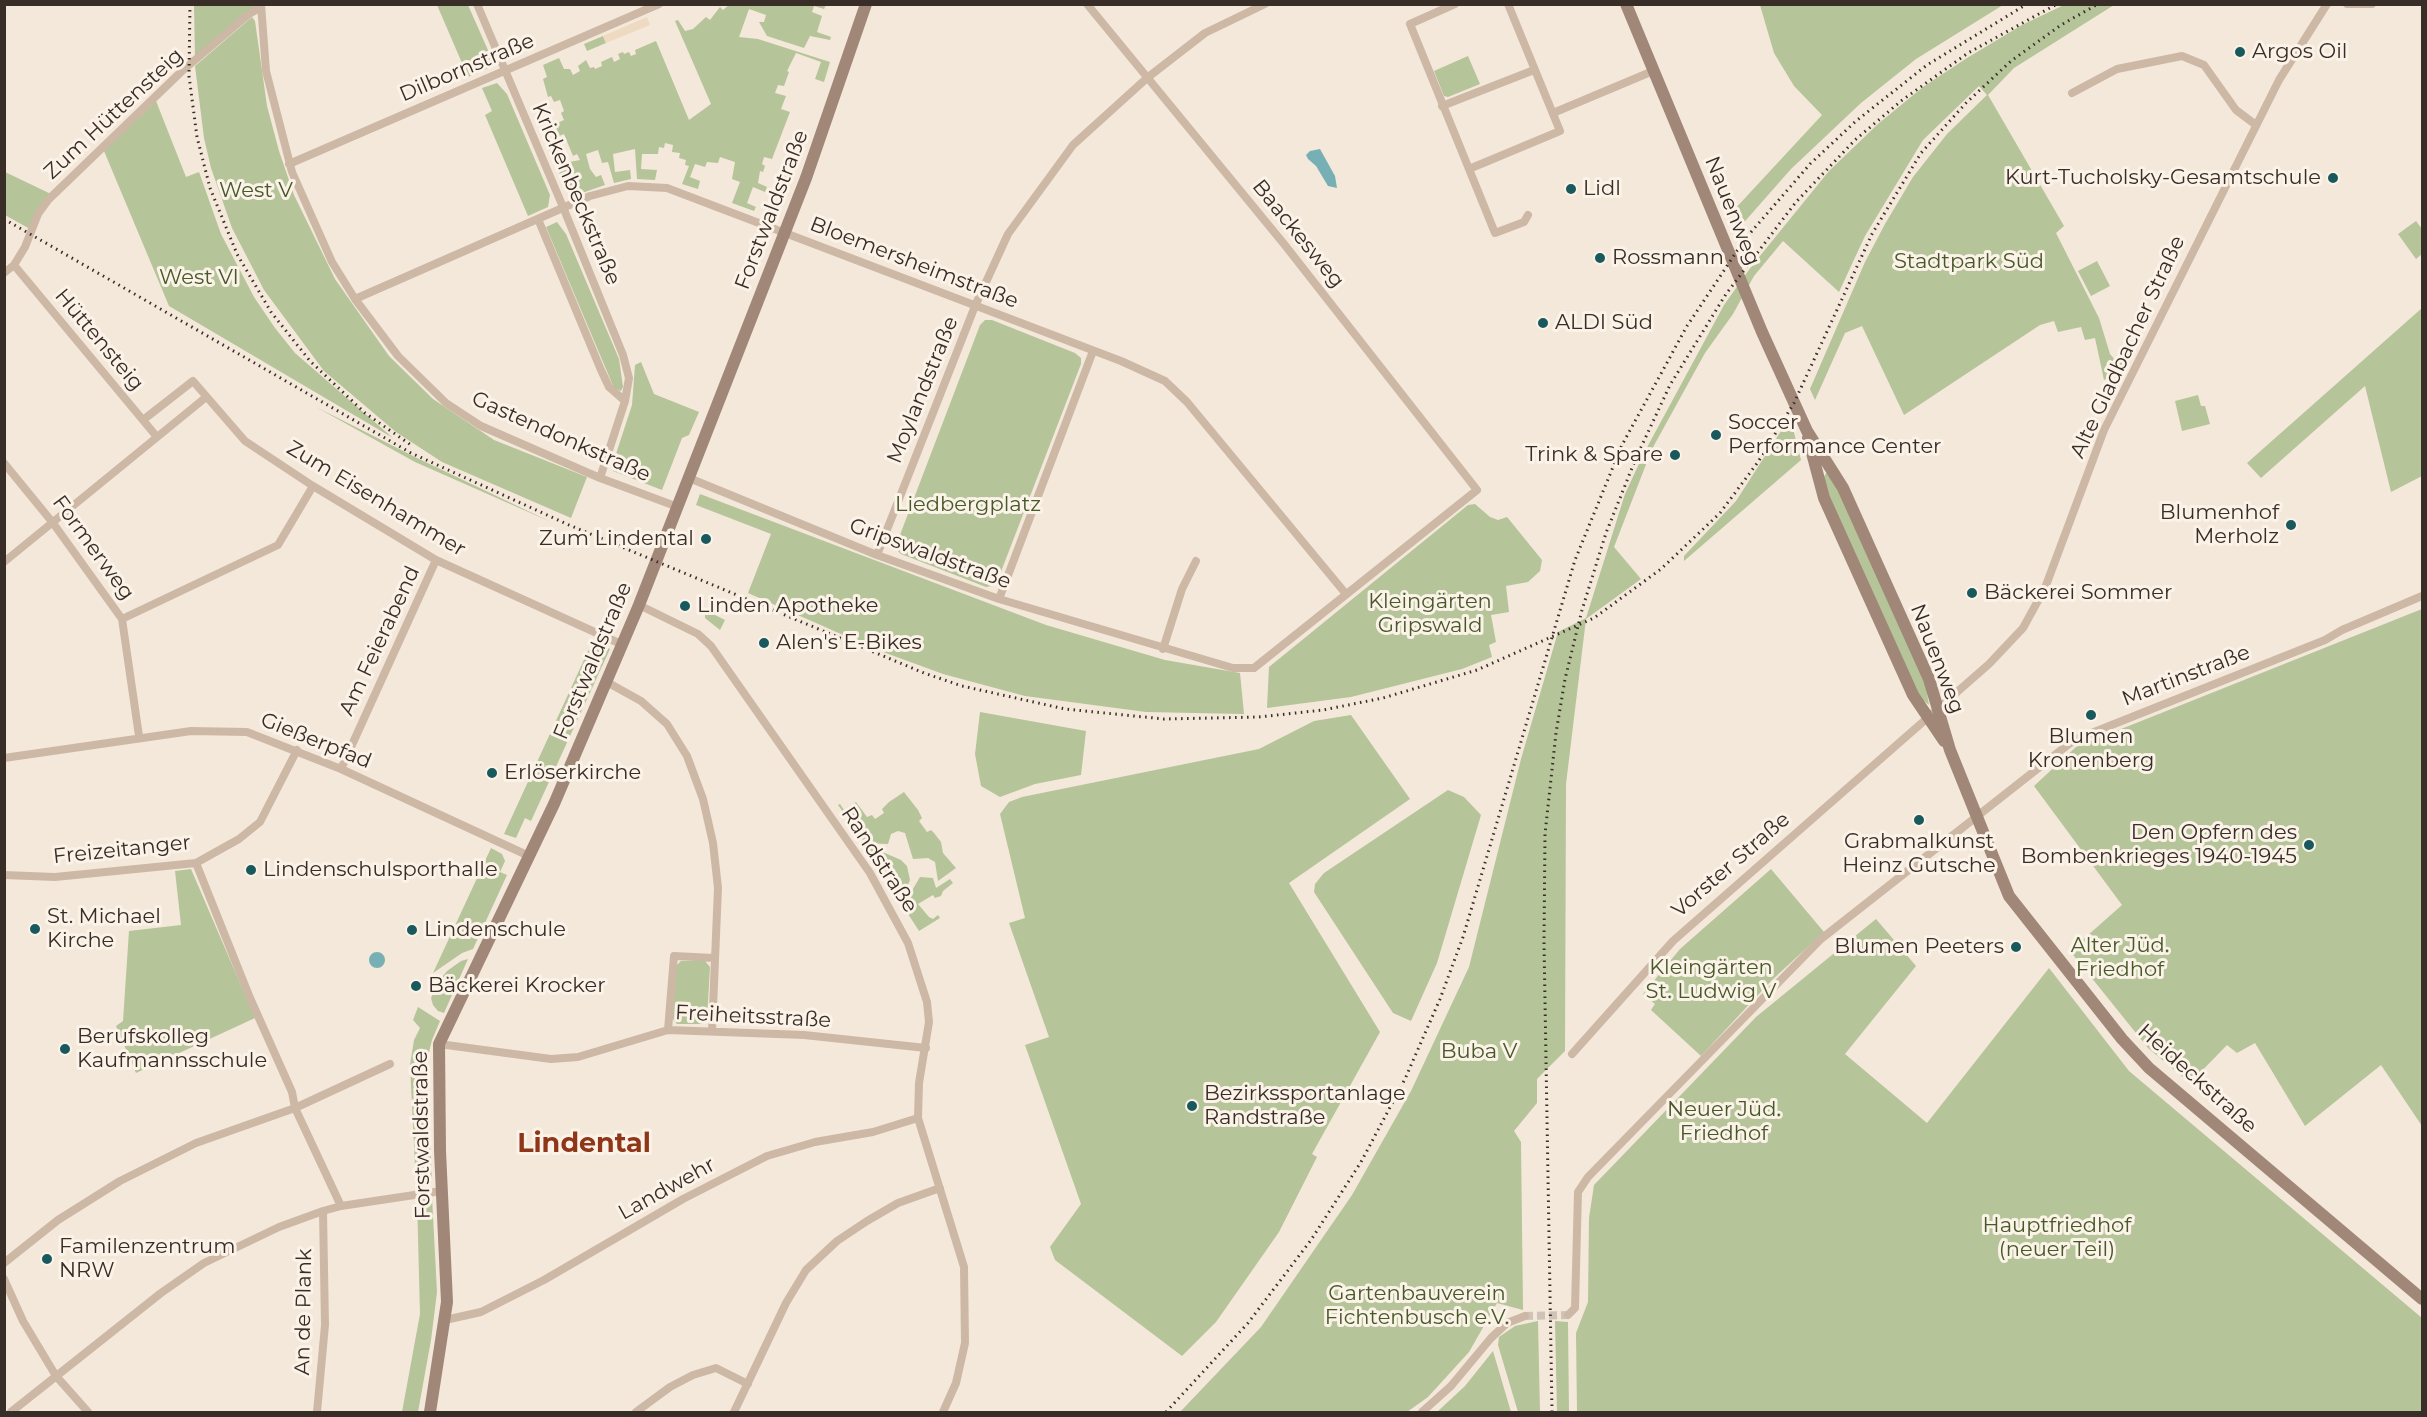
<!DOCTYPE html>
<meta charset="utf-8">
<style>
body{margin:0}
#map{position:relative;width:2427px;height:1417px;overflow:hidden;background:#f4e8db;font-family:Montserrat,sans-serif}
canvas{display:block}
.frame{position:absolute;inset:0;border:6px solid #392d27;pointer-events:none}
</style>
<div id="map">
<canvas width="2427" height="1417"></canvas>
<div class="frame"></div>
</div>
<script>
const ctx = document.querySelector('canvas').getContext('2d');
ctx.lineJoin = 'round';
function paint(path, color) {
  ctx.fillStyle = color;
  ctx.fill(path, 'evenodd');
}
function shape(rows) {
  const path = new Path2D();
  for (const r of rows) {
    if (r.length === 3) {
      path.moveTo(r[0] + r[2], r[1]);
      path.arc(r[0], r[1], r[2], 0, 2 * Math.PI);
      continue;
    }
    path.moveTo(r[0], r[1]);
    for (let i = 2; i < r.length; i += 2) path.lineTo(r[i], r[i + 1]);
  }
  return path;
}
function strokePath(path, color, width, dash) {
  ctx.strokeStyle = color;
  ctx.lineWidth = width;
  ctx.lineCap = dash ? 'butt' : 'round';
  ctx.setLineDash(dash || []);
  ctx.stroke(path);
}
function drawText(font, color, halo, rows, align = 'center') {
  ctx.font = font + ' Montserrat,sans-serif';
  ctx.lineWidth = 6;
  ctx.setLineDash([]);
  ctx.textBaseline = 'middle';
  ctx.strokeStyle = halo;
  ctx.fillStyle = color;
  for (const [text, x, y, turn = 0] of rows) {
    ctx.save();
    ctx.translate(x, y);
    ctx.rotate((+turn || 0) * Math.PI / 180);
    ctx.textAlign = isNaN(turn) ? turn : align;
    if (halo) ctx.strokeText(text, 0, 0);
    ctx.fillText(text, 0, 0);
    ctx.restore();
  }
}
paint(shape([
 [254,4,254,7,195,59,194,5],
 [437,5,468,5,491,57,489,68,468,77],
 [729,5,826,5,824,9,814,6,812,12,822,16,817,32,831,37,830,40,810,36,804,48,767,36,759,22,764,22,766,15,749,9,739,37,758,39,830,62,824,82,815,79,821,62,796,53,787,71,789,72,784,86,778,85,775,93,786,96,781,109,790,112,772,159,764,157,762,164,765,166,763,172,760,171,758,183,767,187,765,192,753,187,747,203,756,207,754,211,732,203,740,182,732,179,735,162,720,157,718,163,707,162,705,167,695,164,690,177,700,181,698,189,682,184,689,166,685,165,686,160,679,158,680,153,672,152,673,145,665,143,664,148,659,147,658,154,642,154,641,169,657,170,655,180,637,179,635,149,613,154,615,172,630,170,631,179,614,183,608,162,602,163,598,150,586,154,590,169,596,177,601,175,605,185,579,194,566,189,548,146,552,145,555,153,559,151,564,163,580,160,577,154,573,156,564,134,559,136,555,124,564,120,561,113,564,111,560,100,554,102,551,96,548,97,543,79,547,77,543,65,559,58,564,69,570,69,573,75,580,71,578,66,586,60,590,68,594,67,595,69,602,66,601,62,612,57,614,62,620,59,618,54,623,52,624,54,629,52,631,56,636,54,635,50,656,41,689,120,711,104,675,21,678,20,685,31,693,29,706,17,710,20,720,7,723,10],
 [1760,5,2003,4,2003,5,1916,59,1861,103,1791,169,1739,228,1733,211,1822,115,1794,86,1774,53],
 [2064,5,2114,5,2014,68,1988,95,2064,226,2056,233,2099,318,2110,354,2116,361,2124,360,2118,373,2104,380,2095,338,2085,340,2081,327,2058,332,2054,321,2040,325,1904,415,1862,326,1845,333,1815,400,1810,389,1865,262,1885,224,1913,177,1947,134,1987,95,1979,86,1923,140,1865,236,1839,292,1783,241,1754,276,1733,314,1705,353,1652,449,1614,547,1641,579,1586,619,1566,784,1565,1051,1537,1079,1537,1103,1514,1131,1521,1142,1523,1310,1497,1303,1469,1352,1428,1397,1407,1412,1180,1412,1261,1327,1352,1195,1411,1091,1469,967,1521,759,1558,632,1586,618,1625,494,1644,453,1724,305,1751,267,1829,171,1878,124,1923,87,1967,58,2022,25],
 [252,17,255,21,267,106,279,151,294,195,335,279,389,356,433,399,494,440,587,477,571,518,442,462,396,432,324,371,264,290,232,228,211,168,204,138,195,66],
 [603,36,606,43,587,51,584,44],
 [1468,56,1480,84,1448,97,1444,96,1434,71],
 [497,83,507,94,550,195,548,207,528,216,485,115,492,111,482,88],
 [156,101,186,177,199,172,221,234,254,297,275,328,295,353,393,438,169,306,104,151],
 [787,165,793,167,785,188,777,186],
 [5,172,51,194,30,229,5,215],
 [2416,221,2422,229,2422,254,2416,259,2398,234],
 [557,222,566,234,619,359,623,387,621,391,614,388,546,227],
 [2097,261,2110,286,2091,296,2078,271],
 [2422,308,2422,476,2391,492,2365,386,2261,478,2247,463],
 [985,320,992,320,1075,353,1081,358,1081,364,997,582,992,586,986,587,901,554,895,548,980,325],
 [641,362,654,394,699,412,689,435,682,438,662,490,613,471,614,460,632,405,635,365],
 [2198,395,2201,406,2205,406,2210,424,2182,431,2175,401],
 [316,407,417,458,551,522,415,462],
 [1790,417,1801,460,1684,561,1684,556,1736,501],
 [1826,473,1833,477,1925,681,1929,705,1919,697,1828,495,1824,477],
 [700,494,1046,625,1165,660,1240,673,1244,714,1146,712,1025,696,943,674,875,649,748,593,771,534,696,505],
 [1475,504,1490,517,1498,520,1507,517,1542,560,1540,571,1528,582,1506,586,1509,612,1491,615,1496,642,1489,645,1492,657,1462,669,1351,697,1267,708,1269,667,1468,505],
 [2422,609,2422,1126,2381,1065,2305,1126,2255,1043,2237,1053,2227,1045,2190,1083,2148,1048,2070,951,2122,905,2034,786,2076,747],
 [705,610,725,620,720,630,705,618],
 [600,639,606,641,604,646,610,649,531,821,525,818,516,838,504,834,588,651],
 [980,712,1086,731,1081,775,1035,784,1000,797,981,786,975,754],
 [1351,715,1410,799,1289,883,1380,1032,1312,1154,1317,1157,1279,1232,1216,1322,1182,1356,1055,1260,1050,1247,1081,1204,1025,1045,1049,1037,1009,923,1025,918,1000,814,1009,802,1022,797,1259,749,1314,721],
 [1448,790,1464,797,1481,815,1437,963,1411,1021,1393,1013,1314,892,1315,884,1324,873],
 [904,792,918,810,922,818,919,821,927,832,931,830,934,833,941,842,943,853,956,868,938,881,935,862,928,858,913,859,905,833,898,831,891,834,888,844,865,843,838,805,840,804,844,810,856,802,867,817,872,815,875,819,884,813,882,809,889,802],
 [871,847,901,860,907,866,910,880,901,901,868,851],
 [491,848,502,854,505,861,500,872,507,875,473,949,462,953,433,973],
 [191,869,255,1018,136,1073,116,1026,123,1021,129,931,181,925,175,871],
 [1771,869,1824,932,1772,980,1701,1056,1651,1010,1655,1004,1643,994,1680,949],
 [920,877,933,878,936,888,950,879,953,883,943,891,941,896,935,898,933,895,918,904,929,917,933,919,938,915,940,918,919,931,903,906],
 [1876,919,1916,966,1845,1054,1927,1123,2049,968,2129,1071,2422,1318,2422,1412,1577,1412,1576,1333,1588,1302,1589,1218,1594,1185,1756,1017],
 [468,959,444,1013,438,1011,433,1005,431,998,438,982,447,971,461,961],
 [681,961,705,961,710,967,707,1019,702,1024,677,1024,672,1018,676,966],
 [418,1007,440,1021,432,1040,426,1064,432,1183,416,1187,410,1065,414,1040,420,1028,413,1020],
 [432,1197,437,1292,431,1340,418,1412,402,1412,420,1314,417,1199],
 [1538,1321,1540,1412,1518,1412,1498,1345,1499,1337,1515,1326],
 [1555,1321,1568,1322,1569,1412,1557,1412],
 [1493,1351,1511,1412,1437,1412,1465,1386]
]), '#b5c499');
paint(shape([
 [647,17,650,25,606,43,603,36]
]), '#eddac0');
paint(shape([
 [1320,149,1335,176,1337,188,1328,186,1316,166,1308,159,1306,155,1310,151],
 [377,960,8]
]), '#77b0b4');
strokePath(shape([
 [1525,1316,1568,1315]
]), '#cfc3b7', 8, [8, 4]);
strokePath(shape([
 [261,4,266,71,292,172,332,262,355,299,398,356,446,403,481,426,600,478,678,507],
 [477,4,563,207,623,355,629,378,625,401,600,478],
 [1455,4,1410,24,1469,169],
 [1508,4,1560,131,1469,169,1495,233,1524,222,1528,215],
 [2347,4,2372,4],
 [2072,93,2117,69,2182,56,2204,65,2236,110,2256,125],
 [1442,106,1534,70],
 [1553,113,1653,71],
 [289,164,659,4],
 [538,219,601,370,609,387,625,401],
 [14,265,157,437],
 [4,273,14,265,25,247,38,214,49,199,182,71,249,14,261,7],
 [355,299,590,196,628,186,667,188,1121,361,1165,381,1187,402,1346,594],
 [143,420,193,381,245,441,313,486,436,560,621,644],
 [4,463,53,523,122,619,139,736],
 [689,478,877,555,999,599,1233,668,1254,668,1477,490,1284,244,1087,4],
 [877,555,975,306,1008,234,1073,145,1147,78,1205,33,1265,4],
 [4,562,205,398],
 [999,599,1093,351],
 [639,605,698,634,711,646,870,873,908,943,927,1002,929,1022,919,1083,918,1118,964,1267,965,1343,956,1383,943,1412],
 [122,619,278,545,313,486],
 [1163,649,1182,589,1196,561],
 [605,681,641,701,667,724,687,756,703,799,713,843,718,888,712,1031],
 [4,758,191,731,247,732,341,769,529,856],
 [341,769,436,560],
 [196,863,250,998,292,1092,295,1108,341,1206],
 [4,875,55,877,196,863,239,839,260,822,297,750],
 [668,1030,674,956,714,958],
 [439,1044,551,1059,578,1057,668,1030,804,1035,926,1048],
 [1572,1054,1673,941,1989,664,2023,628,2045,588,2104,430,2279,80,2327,4],
 [4,1263,58,1220,120,1181,196,1143,295,1108,390,1064],
 [4,1279,23,1321,56,1376,88,1412],
 [1568,1315,1575,1308,1578,1192,1588,1177,1821,939,2074,740,2325,640,2342,630,2422,596],
 [445,1320,481,1312,544,1280,683,1199,767,1156,815,1142,873,1132,918,1118],
 [11,1412,161,1293,204,1263,279,1227,323,1211,341,1206,441,1191],
 [317,1412,325,1325,323,1211],
 [636,1412,670,1387,693,1375,716,1368,748,1384],
 [734,1412,786,1303,806,1270,837,1241,867,1221,898,1203,940,1188],
 [1422,1412,1451,1386,1491,1338,1507,1323,1525,1316]
]), '#cdb8a6', 8);
strokePath(shape([
 [1626,4,1762,332,1807,431,1843,488,1929,679,1950,750,2009,896,2122,1039,2149,1068,2422,1299],
 [1808,438,1824,498,1913,695,1944,741],
 [430,1412,447,1302,440,1151,439,1044,554,804,639,605,806,178,866,4]
]), '#a18777', 12);
strokePath(shape([
 [190,4,189,76,197,137,210,188,237,254,271,312,310,361,365,413,411,445],
 [4,219,411,453,569,525,924,673,962,686,1065,709,1164,719,1259,717,1323,710,1383,698,1477,670,1594,618,1661,569,1720,513,1758,462,1794,403,1872,234,1921,153,1966,103,2011,61,2061,25,2098,4],
 [1166,1412,1248,1323,1311,1240,1361,1162,1405,1079,1440,999,1463,937,1575,560,1622,445,1687,326,1745,239,1810,164,1856,121,1927,65,2027,4],
 [1552,1412,1544,942,1545,834,1556,733,1565,679,1582,610,1606,533,1636,458,1670,385,1726,294,1796,202,1855,140,1901,101,1968,53,2057,4]
]), '#392d27', 3, [1.5, 4.5]);
for (const [x, y, r, color] of [
 [2240,52,6,"#19595e"],
 [2333,178,6,"#19595e"],
 [1571,189,6,"#19595e"],
 [1600,258,6,"#19595e"],
 [1543,323,6,"#19595e"],
 [1716,435,6,"#19595e"],
 [1675,455,6,"#19595e"],
 [2291,525,6,"#19595e"],
 [706,539,6,"#19595e"],
 [1972,593,6,"#19595e"],
 [685,606,6,"#19595e"],
 [764,643,6,"#19595e"],
 [2091,715,6,"#19595e"],
 [492,773,6,"#19595e"],
 [1919,820,6,"#19595e"],
 [2309,845,6,"#19595e"],
 [251,870,6,"#19595e"],
 [35,929,6,"#19595e"],
 [412,930,6,"#19595e"],
 [2016,947,6,"#19595e"],
 [416,986,6,"#19595e"],
 [65,1049,6,"#19595e"],
 [1192,1106,6,"#19595e"],
 [47,1259,6,"#19595e"]
]) {
  const dot = new Path2D();
  dot.arc(x, y, r, 0, 2 * Math.PI);
  ctx.fillStyle = color;
  ctx.fill(dot);
  strokePath(dot, '#fbf2e8', 2);
}
drawText('21px', '#392d27', '#fbf2e8', [
 ["Argos Oil",2252,52],
 ["Kurt-Tucholsky-Gesamtschule",2321,178,"right"],
 ["Lidl",1583,189],
 ["Rossmann",1612,258],
 ["ALDI Süd",1555,323],
 ["Soccer",1728,423],
 ["Performance Center",1728,447],
 ["Trink & Spare",1663,455,"right"],
 ["Blumenhof",2279,513,"right"],
 ["Merholz",2279,537,"right"],
 ["Zum Lindental",694,539,"right"],
 ["Bäckerei Sommer",1984,593],
 ["Linden Apotheke",697,606],
 ["Alen's E-Bikes",776,643],
 ["Blumen",2091,737,"center"],
 ["Kronenberg",2091,761,"center"],
 ["Erlöserkirche",504,773],
 ["Den Opfern des",2297,833,"right"],
 ["Bombenkrieges 1940-1945",2297,857,"right"],
 ["Grabmalkunst",1919,842,"center"],
 ["Heinz Gutsche",1919,866,"center"],
 ["Lindenschulsporthalle",263,870],
 ["St. Michael",47,917],
 ["Kirche",47,941],
 ["Lindenschule",424,930],
 ["Blumen Peeters",2004,947,"right"],
 ["Bäckerei Krocker",428,986],
 ["Berufskolleg",77,1037],
 ["Kaufmannsschule",77,1061],
 ["Bezirkssportanlage",1204,1094],
 ["Randstraße",1204,1118],
 ["Familenzentrum",59,1247],
 ["NRW",59,1271]
], 'left');
drawText('21px', '#392d27', '#fbf2e8', [
 ["Dilbornstraße",467,68,-23],
 ["Zum Hüttensteig",114,114,-43],
 ["Krickenbeckstraße",576,194,67],
 ["Forstwaldstraße",772,210,-69],
 ["Nauenweg",1732,211,68],
 ["Baackesweg",1298,234,51],
 ["Bloemersheimstraße",914,263,21],
 ["Hüttensteig",99,340,50],
 ["Alte Gladbacher Straße",2128,347,-65],
 ["Moylandstraße",923,390,-68],
 ["Gastendonkstraße",561,437,24],
 ["Zum Eisenhammer",376,499,31],
 ["Formerweg",93,548,54],
 ["Gripswaldstraße",930,554,20],
 ["Am Feierabend",380,641,-65],
 ["Nauenweg",1937,659,69],
 ["Forstwaldstraße",593,661,-67],
 ["Martinstraße",2186,676,-21],
 ["Gießerpfad",316,741,22],
 ["Freizeitanger",122,850,-6],
 ["Randstraße",879,860,57],
 ["Vorster Straße",1731,865,-41],
 ["Freiheitsstraße",753,1017,3],
 ["Heideckstraße",2197,1079,42],
 ["Forstwaldstraße",422,1135,-91],
 ["Landwehr",667,1189,-29],
 ["An de Plank",304,1312,-89]
]);
drawText('21px', '#475929', '#fbf2e8', [
 ["West V",256,191],
 ["Stadtpark Süd",1969,262],
 ["West VI",199,278],
 ["Liedbergplatz",968,505],
 ["Kleingärten",1430,602],
 ["Gripswald",1430,626],
 ["Alter Jüd.",2120,946],
 ["Friedhof",2120,970],
 ["Kleingärten",1711,968],
 ["St. Ludwig V",1711,992],
 ["Buba V",1479,1052],
 ["Neuer Jüd.",1724,1110],
 ["Friedhof",1724,1134],
 ["Hauptfriedhof",2057,1226],
 ["(neuer Teil)",2057,1250],
 ["Gartenbauverein",1417,1294],
 ["Fichtenbusch e.V.",1417,1318]
]);
drawText('bold 27px', '#8f3619', '#fbf2e8', [
 ["Lindental",584,1144]
]);
</script>
